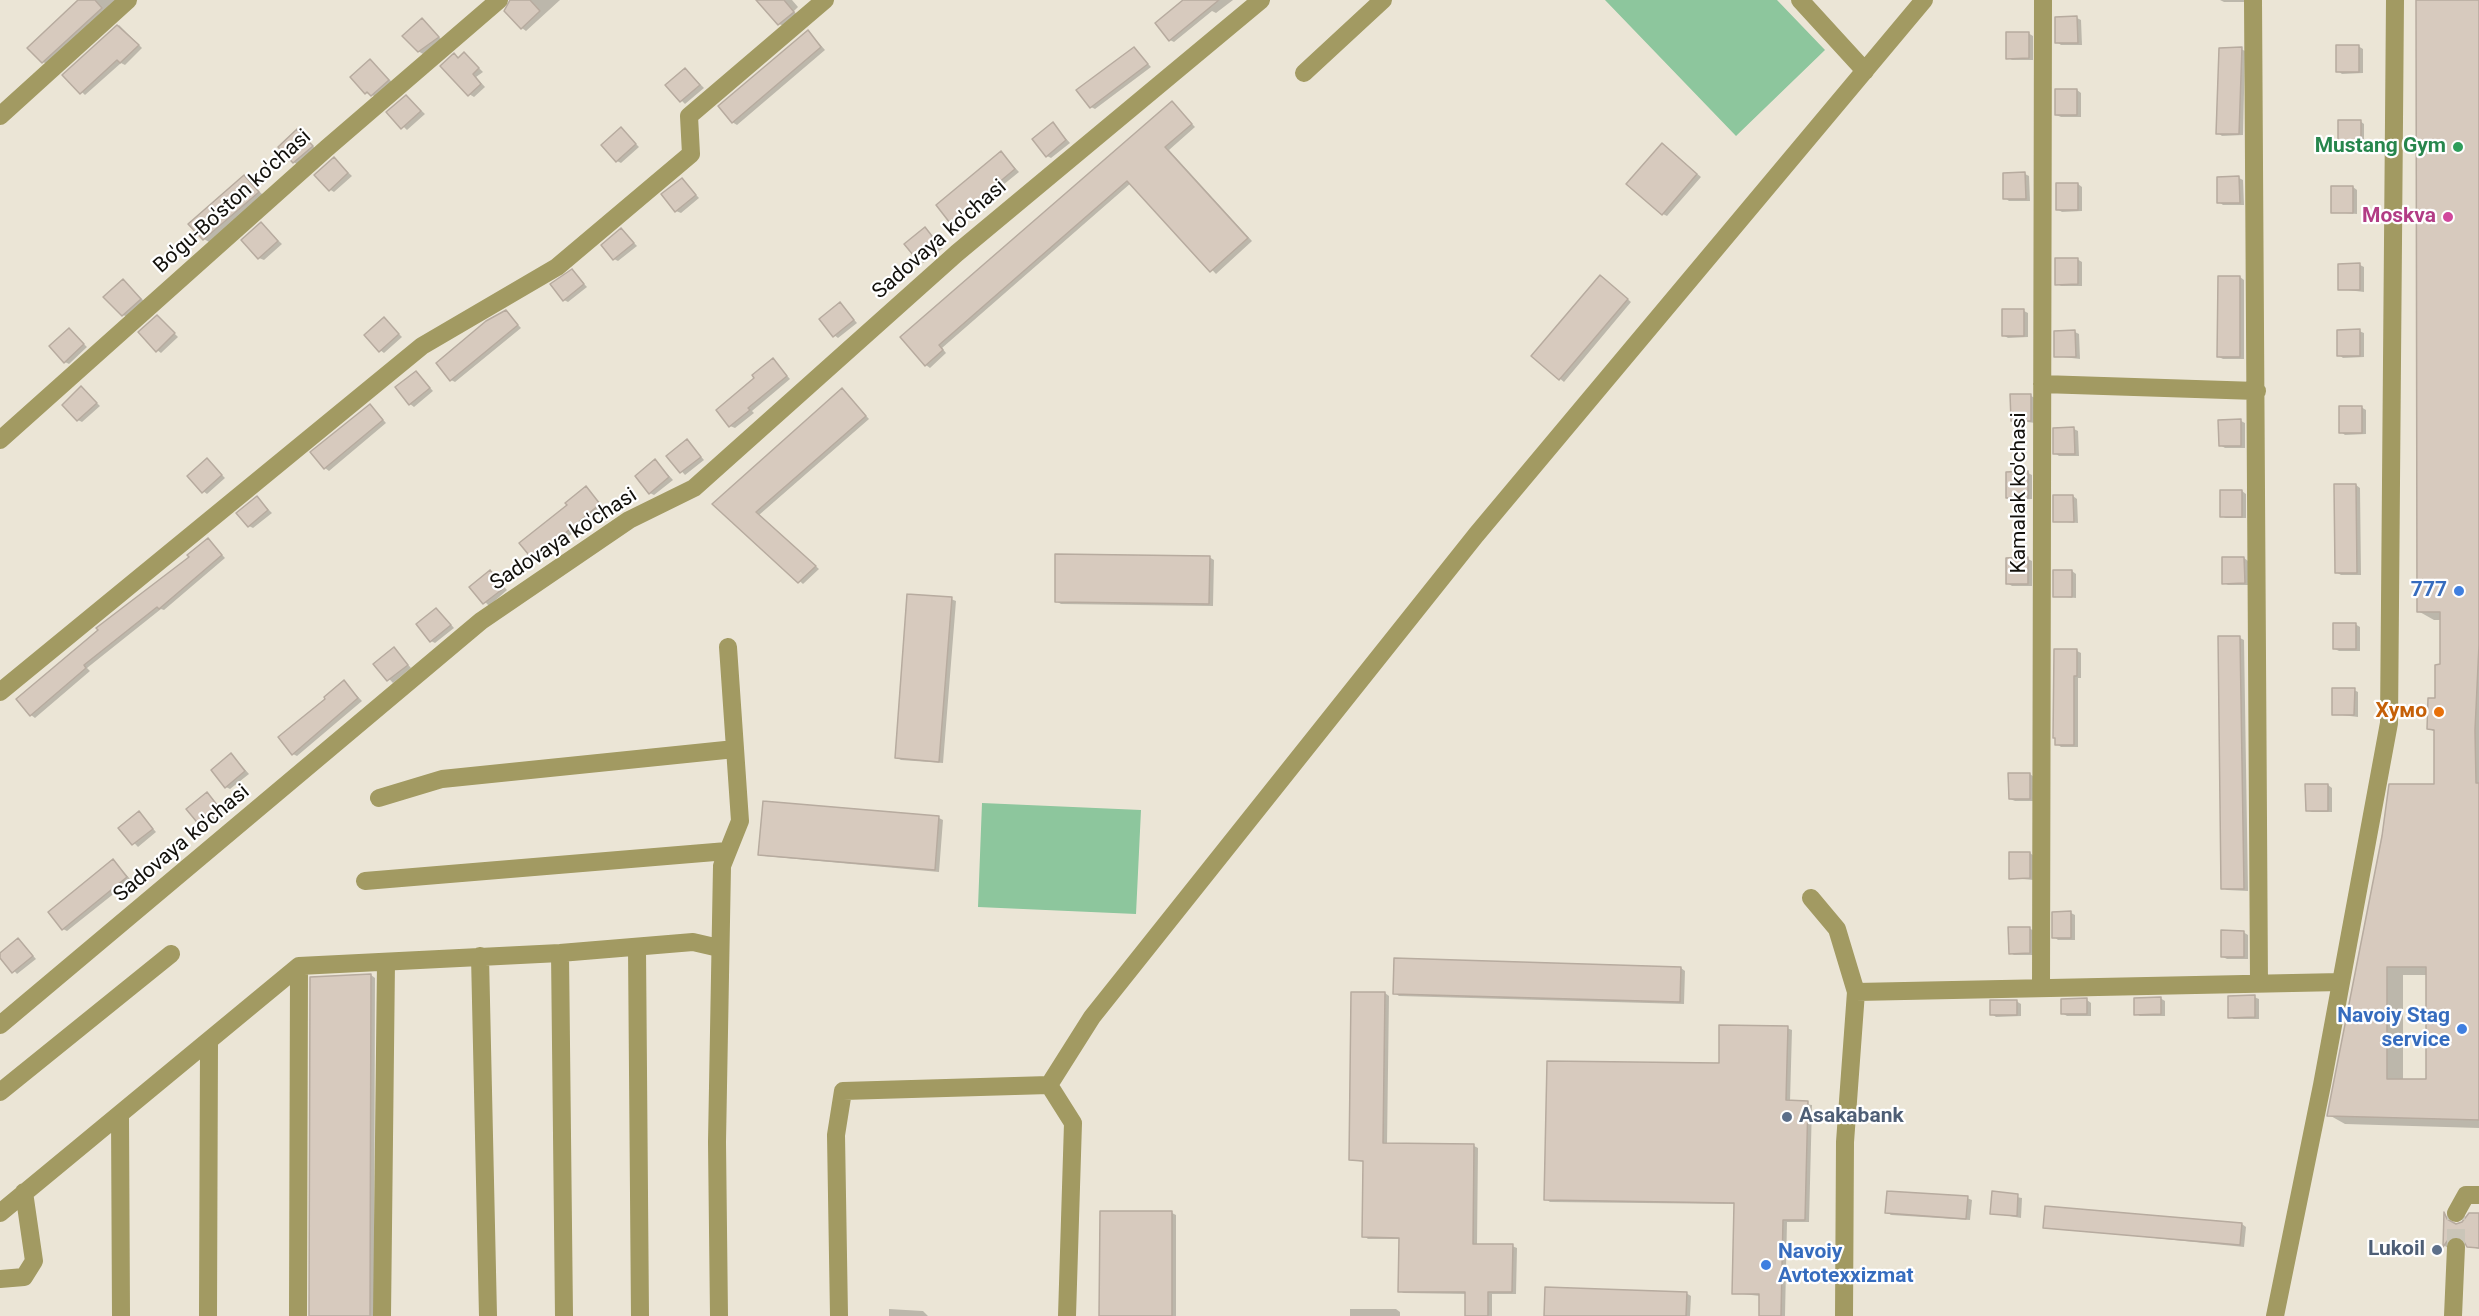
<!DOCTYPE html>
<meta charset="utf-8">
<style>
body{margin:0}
canvas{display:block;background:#ebe5d6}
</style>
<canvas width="2479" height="1316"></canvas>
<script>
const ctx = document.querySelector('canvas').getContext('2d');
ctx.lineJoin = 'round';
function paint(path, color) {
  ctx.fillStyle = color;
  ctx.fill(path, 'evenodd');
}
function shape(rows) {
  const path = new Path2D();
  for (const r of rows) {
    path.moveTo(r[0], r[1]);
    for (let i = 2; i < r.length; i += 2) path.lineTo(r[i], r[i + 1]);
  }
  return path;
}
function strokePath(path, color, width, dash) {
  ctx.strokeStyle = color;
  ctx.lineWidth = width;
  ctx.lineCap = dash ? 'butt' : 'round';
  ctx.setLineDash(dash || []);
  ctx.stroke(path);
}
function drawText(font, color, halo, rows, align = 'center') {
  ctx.font = font + ' Roboto,sans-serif';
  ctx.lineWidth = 4.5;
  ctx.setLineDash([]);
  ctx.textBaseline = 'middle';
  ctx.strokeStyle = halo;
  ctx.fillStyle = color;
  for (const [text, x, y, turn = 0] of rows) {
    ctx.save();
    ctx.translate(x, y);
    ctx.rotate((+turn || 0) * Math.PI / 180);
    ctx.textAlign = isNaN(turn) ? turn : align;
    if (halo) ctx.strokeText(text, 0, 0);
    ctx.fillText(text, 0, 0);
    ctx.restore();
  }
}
paint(shape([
 [1605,0,1777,0,1825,50,1736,136],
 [982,803,1141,810,1136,914,978,907]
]), '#8dc69d');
paint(shape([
 [81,0,118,0,47,64,43,62],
 [523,0,560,0,526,31,522,28],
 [768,0,792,0,798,7,794,11,797,15,784,26,779,24],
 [1192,0,1233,0,1216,13,1212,11,1174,42,1170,40],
 [2220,0,2244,0,2244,2,2224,2],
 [2416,0,2479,0,2479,1128,2345,1124,2329,1115,2435,785,2436,732,2429,729,2441,666,2442,620,2434,620,2418,611],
 [2403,975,2428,975,2428,1081,2403,1080],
 [2077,18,2081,20,2082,45,2061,45,2057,42],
 [422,19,442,40,423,54,418,51],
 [119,25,142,48,125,65,121,63,85,95,64,75],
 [808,31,825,50,737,125,732,122],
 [2028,33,2033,36,2033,60,2012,60,2008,58],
 [2358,46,2363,49,2363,73,2342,74,2338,71],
 [1134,49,1151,67,1095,109,1091,107],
 [2241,49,2245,51,2243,135,2222,136,2218,133],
 [465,54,483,72,476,77,485,87,474,97,469,94,454,55,460,58],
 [370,61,393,83,376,97,366,92],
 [686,70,704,88,685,104,667,86],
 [2077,90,2081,93,2081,117,2061,117,2056,115],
 [406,96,425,114,407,130,388,112],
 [1172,103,1195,127,1169,150,1252,241,1216,274,1131,183,942,348,946,353,930,368,926,365,902,338],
 [2360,121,2364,124,2364,148,2344,149,2340,146],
 [1053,124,1070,143,1051,158,1047,156],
 [621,129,639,147,621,163,617,161],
 [297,131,316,149,298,165,294,162],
 [1667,148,1701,177,1667,216,1663,214],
 [1001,153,1019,172,955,224,951,222],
 [334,159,352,176,334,192,329,189],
 [2025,174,2029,176,2030,201,2009,201,2005,198],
 [244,177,263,195,209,242,204,239,190,224],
 [2239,178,2243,180,2244,205,2223,205,2219,202],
 [682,180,699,198,681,213,676,211],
 [2078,184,2082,187,2082,211,2062,212,2057,209],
 [2332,187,2353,187,2357,190,2357,214,2333,212],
 [261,224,282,244,264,260,259,258],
 [621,229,637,246,618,261,614,259],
 [925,229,943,248,923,263,907,244],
 [2077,259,2082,262,2082,286,2061,286,2057,284],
 [2340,265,2360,265,2364,267,2364,292,2340,289],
 [572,271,587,287,568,302,564,300],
 [2240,277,2244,280,2244,359,2223,359,2219,357],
 [1605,280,1631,302,1564,382,1533,356],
 [123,281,145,302,128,317,123,315],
 [840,304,857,323,838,338,834,335],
 [2024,311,2028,313,2028,337,2008,338,2003,335],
 [506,312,521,328,455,382,451,380],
 [384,319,402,337,384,353,380,350],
 [161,320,178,337,161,353,157,350],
 [69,330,87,347,69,364,65,362],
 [2359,331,2364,333,2364,357,2343,358,2339,355],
 [2075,332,2079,334,2080,359,2055,356],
 [773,360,790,379,752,411,754,413,735,428,730,426,757,378],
 [416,373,433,391,414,407,410,404],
 [81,388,100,406,82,422,78,420],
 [842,390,869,419,759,515,819,569,803,584,715,504],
 [2031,396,2035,398,2035,423,2012,420],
 [370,405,386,423,329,471,325,468,312,452],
 [2361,407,2366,410,2366,434,2345,435,2341,432],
 [2241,421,2245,423,2245,448,2225,448,2220,445],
 [2074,429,2078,431,2079,456,2059,456,2055,453],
 [687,441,704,460,685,475,668,456],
 [207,460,225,478,207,494,203,491],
 [655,461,673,480,654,495,650,493],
 [2028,473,2032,475,2032,499,2012,500,2007,497],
 [2356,485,2360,488,2361,575,2341,575,2336,572],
 [586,488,604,507,538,562,534,559,521,543,569,505],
 [2242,491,2246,494,2246,518,2226,518,2221,516],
 [2073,496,2077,499,2078,523,2055,521],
 [257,498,272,513,253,528,249,526],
 [208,540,225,558,164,610,161,609,87,668,90,671,35,718,31,715],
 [1209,557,1214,560,1213,606,1061,604,1056,601],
 [2244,558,2248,561,2249,585,2228,585,2224,583],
 [2028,559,2032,561,2032,586,2012,586,2007,583],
 [2072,571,2076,574,2076,598,2055,596,2055,572],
 [491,572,507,590,489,606,471,587],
 [951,599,956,601,943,763,901,760,896,757],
 [437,609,454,628,435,643,431,641],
 [2355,624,2360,627,2360,651,2339,651,2335,649],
 [2240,638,2244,640,2248,891,2227,890,2223,888],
 [394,649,411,668,393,683,375,664],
 [2077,651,2081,653,2081,678,2078,678,2078,747,2061,747,2057,744],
 [344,682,362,701,297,756,293,754,327,700],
 [2354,690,2358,692,2358,717,2334,714],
 [232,755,249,774,230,789,226,787],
 [2030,774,2034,777,2034,801,2015,801,2010,799],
 [2328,785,2332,788,2332,812,2312,812,2307,810],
 [207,794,225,813,206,828,202,826],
 [764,803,939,818,943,820,939,872,764,856,760,854],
 [139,813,156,832,138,847,120,828],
 [2030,853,2034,856,2034,880,2010,878],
 [114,861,131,880,67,931,63,929],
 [2071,913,2075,915,2075,940,2058,940,2054,937],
 [2029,928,2034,931,2034,955,2014,955,2010,953],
 [2243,932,2248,935,2248,959,2227,959,2223,957],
 [19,940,36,959,17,974,0,955],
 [1681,968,1685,971,1684,1004,1399,996,1395,993],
 [371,975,375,978,374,1316,311,1316],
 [1385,993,1389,996,1387,1145,1474,1146,1478,1148,1477,1245,1512,1246,1517,1248,1516,1294,1492,1294,1492,1316,1466,1316,1467,1294,1404,1293,1399,1291,1400,1239,1368,1239,1364,1236,1365,1162,1351,1160],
 [2254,997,2259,999,2259,1019,2234,1019,2230,1017],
 [2160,998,2165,1001,2165,1016,2140,1016,2136,1014],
 [2087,1000,2091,1003,2091,1016,2067,1016,2062,1013],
 [2016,1001,2021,1004,2021,1016,1996,1017,1992,1014],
 [1787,1028,1792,1030,1790,1102,1812,1105,1809,1222,1787,1222,1785,1316,1760,1316,1760,1296,1734,1293,1736,1204,1550,1202,1546,1199,1720,1065],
 [1994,1193,2022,1198,2021,1218,1992,1213],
 [1967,1198,1972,1200,1970,1220,1891,1215,1887,1212],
 [1172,1213,1176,1215,1176,1316,1101,1316],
 [2445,1215,2455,1226,2479,1215,2479,1249,2468,1246,2461,1237,2455,1239,2448,1248,2445,1246],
 [2242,1224,2246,1227,2244,1247,2045,1227],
 [1686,1293,1691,1296,1690,1316,1545,1316],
 [889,1309,923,1311,928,1316,889,1316],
 [1350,1309,1396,1309,1400,1312,1400,1316,1350,1316]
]), '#0003');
const building = shape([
 [78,0,95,0,102,8,42,63,27,48,78,0],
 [510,0,530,0,540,11,521,29,504,11,510,0],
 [756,0,784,0,794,12,778,25,756,0],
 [1183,0,1219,0,1169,41,1155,23,1183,0],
 [2416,0,2479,0,2479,645,2475,730,2476,783,2479,783,2479,1120,2327,1116,2382,836,2389,784,2434,784,2434,730,2427,729,2428,698,2435,698,2435,665,2440,664,2440,612,2417,612,2416,0],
 [2387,967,2426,967,2426,1079,2387,1079,2387,967],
 [2077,16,2078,43,2055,43,2055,17,2077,16],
 [422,18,439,37,418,52,402,36,422,18],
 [117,25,139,45,120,63,117,60,80,94,62,75,117,25],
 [808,30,821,47,732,123,718,106,808,30],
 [2006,32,2029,32,2029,58,2006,59,2006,32],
 [2336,45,2359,45,2359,72,2336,72,2336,45],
 [1134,47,1148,64,1090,108,1076,90,1134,47],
 [2242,47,2239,134,2216,134,2219,48,2242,47],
 [464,52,479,68,473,74,481,84,468,96,440,66,454,53,458,58,464,52],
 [370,59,389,80,371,96,367,92,365,94,350,77,370,59],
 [685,68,700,85,680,102,665,85,685,68],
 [2055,89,2077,89,2077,115,2055,115,2055,89],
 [406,95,421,111,401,129,386,112,406,95],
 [1172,101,1192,124,1165,147,1248,238,1210,272,1127,181,939,345,943,350,925,366,900,337,1172,101],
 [2338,120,2361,120,2361,147,2338,147,2338,120],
 [1053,122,1066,140,1046,157,1032,139,1053,122],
 [621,127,636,144,616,162,601,145,621,127],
 [297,129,313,146,293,163,278,147,297,129],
 [1662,143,1697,174,1662,215,1626,184,1662,143],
 [1001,151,1015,169,950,223,936,205,1001,151],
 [334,157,348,173,329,191,314,175,334,157],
 [2025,172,2026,199,2003,199,2003,173,2025,172],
 [244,175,259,192,203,240,188,224,244,175],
 [2239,176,2240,203,2217,203,2217,177,2239,176],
 [682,178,696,195,675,212,661,194,682,178],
 [2056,183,2078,183,2078,210,2056,210,2056,183],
 [2331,186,2353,186,2353,213,2331,213,2331,186],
 [261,222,278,241,258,259,241,240,261,222],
 [925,227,939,245,918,261,904,244,925,227],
 [621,228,634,243,613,260,601,245,621,228],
 [2055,258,2078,258,2078,284,2055,285,2055,258],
 [2360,263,2360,290,2338,290,2338,264,2360,263],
 [572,269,584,284,563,301,550,284,572,269],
 [1600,275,1628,299,1559,380,1531,356,1600,275],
 [2218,276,2240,276,2240,357,2217,357,2218,276],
 [123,279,141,299,122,316,103,297,123,279],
 [840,302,854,320,833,337,819,319,840,302],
 [2002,309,2024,309,2024,336,2002,336,2002,309],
 [506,310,518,325,450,381,436,363,486,321,506,310],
 [157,315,175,333,156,352,138,332,157,315],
 [384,317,399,334,379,352,364,335,384,317],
 [69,328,84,344,64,363,49,346,69,328],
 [2360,329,2360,356,2337,356,2337,330,2360,329],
 [2075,330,2076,357,2054,357,2054,331,2075,330],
 [773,358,787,376,748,408,750,410,729,427,716,410,754,378,752,375,773,358],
 [416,371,430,388,409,405,395,387,416,371],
 [81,386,97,403,77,421,62,405,81,386],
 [842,388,866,416,756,512,816,566,798,583,712,504,842,388],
 [2010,394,2031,394,2031,421,2011,421,2010,394],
 [370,404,383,420,324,469,310,452,370,404],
 [2339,406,2362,406,2362,433,2339,433,2339,406],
 [2241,419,2241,446,2219,446,2218,420,2241,419],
 [2074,427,2075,454,2053,454,2053,428,2074,427],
 [687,439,701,457,680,473,666,456,687,439],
 [207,458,222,475,202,493,187,476,207,458],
 [655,459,669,477,649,494,635,476,655,459],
 [2028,471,2028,498,2006,498,2006,472,2028,471],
 [2334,484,2356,484,2357,573,2335,573,2334,484],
 [586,486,600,504,533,560,519,543,567,505,565,503,586,486],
 [2220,490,2242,490,2242,517,2220,517,2220,490],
 [2053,495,2073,495,2074,522,2053,522,2053,495],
 [257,496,268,510,248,527,236,513,257,496],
 [208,538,222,555,159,609,157,607,84,665,86,668,30,716,16,699,98,630,96,628,189,557,187,555,208,538],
 [1055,554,1210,556,1209,604,1055,602,1055,554],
 [2028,557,2028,584,2006,584,2006,558,2028,557],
 [2222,557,2244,557,2245,583,2222,584,2222,557],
 [490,570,504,588,483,604,469,587,490,570],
 [2053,570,2072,570,2072,597,2053,597,2053,570],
 [907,594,952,597,939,762,895,758,907,594],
 [436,608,451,625,430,642,416,624,436,608],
 [2333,623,2356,623,2356,649,2333,649,2333,623],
 [2218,636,2240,636,2244,889,2221,889,2218,636],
 [394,647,408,665,387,681,373,664,394,647],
 [2054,649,2077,649,2077,676,2074,676,2074,745,2055,745,2055,738,2053,738,2054,649],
 [344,680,358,698,292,755,278,737,325,699,324,697,344,680],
 [2332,688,2355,688,2354,715,2332,715,2332,688],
 [231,753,245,771,225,788,211,770,231,753],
 [2008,773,2030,773,2030,799,2009,799,2008,773],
 [2305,784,2328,784,2328,811,2306,811,2305,784],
 [207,792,221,810,201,827,186,809,207,792],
 [763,801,939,816,935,870,758,855,763,801],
 [139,811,153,829,132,845,118,828,139,811],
 [2009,852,2030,852,2030,878,2009,879,2009,852],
 [113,859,127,877,62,930,48,912,113,859],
 [2071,911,2071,938,2052,938,2052,912,2071,911],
 [2008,927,2030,927,2030,953,2009,954,2008,927],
 [2221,930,2244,931,2244,957,2221,957,2221,930],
 [18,938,33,956,12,973,0,958,0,953,18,938],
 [1394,958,1681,967,1680,1002,1393,994,1394,958],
 [371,974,370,1316,309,1316,310,977,371,974],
 [1351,992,1385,992,1383,1143,1474,1144,1473,1244,1513,1244,1512,1292,1488,1292,1488,1316,1465,1316,1465,1292,1398,1292,1399,1238,1362,1237,1363,1161,1349,1160,1351,992],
 [2255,995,2255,1017,2228,1018,2228,996,2255,995],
 [2161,997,2161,1014,2134,1015,2134,998,2161,997],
 [2087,998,2087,1014,2061,1014,2061,999,2087,998],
 [1990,1000,2017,1000,2017,1015,1990,1015,1990,1000],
 [1719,1025,1788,1026,1786,1100,1808,1101,1805,1220,1783,1220,1781,1316,1759,1316,1759,1294,1732,1294,1734,1203,1544,1200,1547,1061,1719,1063,1719,1025],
 [1887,1191,1968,1196,1966,1219,1885,1213,1887,1191],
 [1992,1191,2018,1194,2017,1216,1990,1214,1992,1191],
 [2045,1206,2242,1223,2240,1245,2043,1228,2045,1206],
 [1100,1211,1172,1211,1172,1316,1099,1316,1100,1211],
 [2444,1212,2447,1219,2456,1224,2462,1222,2469,1213,2479,1213,2479,1248,2467,1247,2462,1238,2456,1236,2450,1237,2443,1247,2444,1212],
 [1545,1287,1687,1292,1686,1316,1544,1316,1545,1287]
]);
paint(building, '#d7cabe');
strokePath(building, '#b7ab9f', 1.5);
strokePath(shape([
 [2456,1247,2456,1213]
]), '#cac5b8', 18, [18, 9]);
strokePath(shape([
 [1800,0,1865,71],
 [2253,0,2259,982],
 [1304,73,1383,0],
 [0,116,128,0],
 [2042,384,2257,391],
 [0,440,327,148,499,0],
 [0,692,422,346,557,267,691,154,689,116,825,0],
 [379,798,442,779,735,749],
 [365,881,727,851],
 [1811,898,1837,929,1856,992],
 [637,948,640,1316],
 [560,953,564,1316],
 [480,956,488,1316],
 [2041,987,2043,0],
 [0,1025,481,621,629,520,694,488,957,253,1261,0],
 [1049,1085,1092,1017,1476,535,1924,0],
 [1049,1085,1073,1123,1067,1316],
 [0,1092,171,954],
 [120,1115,121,1316],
 [0,1213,299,966,560,953,693,942,719,948],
 [2456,1213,2466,1195,2479,1195],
 [0,1279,24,1277,34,1261,24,1192],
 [208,1316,209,1042],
 [298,1316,299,966],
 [382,1316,386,962],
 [719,1316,717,1142,722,866,740,821,728,647],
 [839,1316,836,1135,843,1091,1049,1085],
 [1844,1316,1845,1142,1856,992,2341,982],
 [2275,1316,2322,1085,2389,723,2395,0],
 [2453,1316,2456,1247]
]), '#a29a62', 18);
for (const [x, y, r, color] of [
 [2458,147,6,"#2e9e5b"],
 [2448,217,6,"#d1479c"],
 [2459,591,6,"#3f7fe0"],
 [2439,712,6,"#e8710a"],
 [2462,1029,6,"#3f7fe0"],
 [1787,1117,6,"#5c6f8a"],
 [2437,1250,6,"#5c6f8a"],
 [1766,1265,6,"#3f7fe0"]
]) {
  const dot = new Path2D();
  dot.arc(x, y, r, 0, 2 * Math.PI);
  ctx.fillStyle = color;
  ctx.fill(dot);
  strokePath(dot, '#fff', 2);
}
drawText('bold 21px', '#27864d', '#fff', [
 ["Mustang Gym",2446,147]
], 'right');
drawText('21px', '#12100b', '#fff', [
 ["Bo'gu-Bo'ston ko'chasi",233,202,-42],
 ["Sadovaya ko'chasi",940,240,-41],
 ["Kamalak ko'chasi",2020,493,-90],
 ["Sadovaya ko'chasi",564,540,-33],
 ["Sadovaya ko'chasi",182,844,-40]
]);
drawText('bold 21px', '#b23c85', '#fff', [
 ["Moskva",2436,217]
], 'right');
drawText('bold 21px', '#366cbe', '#fff', [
 ["777",2447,591],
 ["Navoiy Stag",2450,1017],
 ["service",2450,1041],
 ["Navoiy",1778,1253,"left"],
 ["Avtotexxizmat",1778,1277,"left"]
], 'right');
drawText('bold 21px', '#c56008', '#fff', [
 ["Хумо",2427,712]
], 'right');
drawText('bold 21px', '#4e5e75', '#fff', [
 ["Asakabank",1799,1117],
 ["Lukoil",2425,1250,"right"]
], 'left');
</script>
